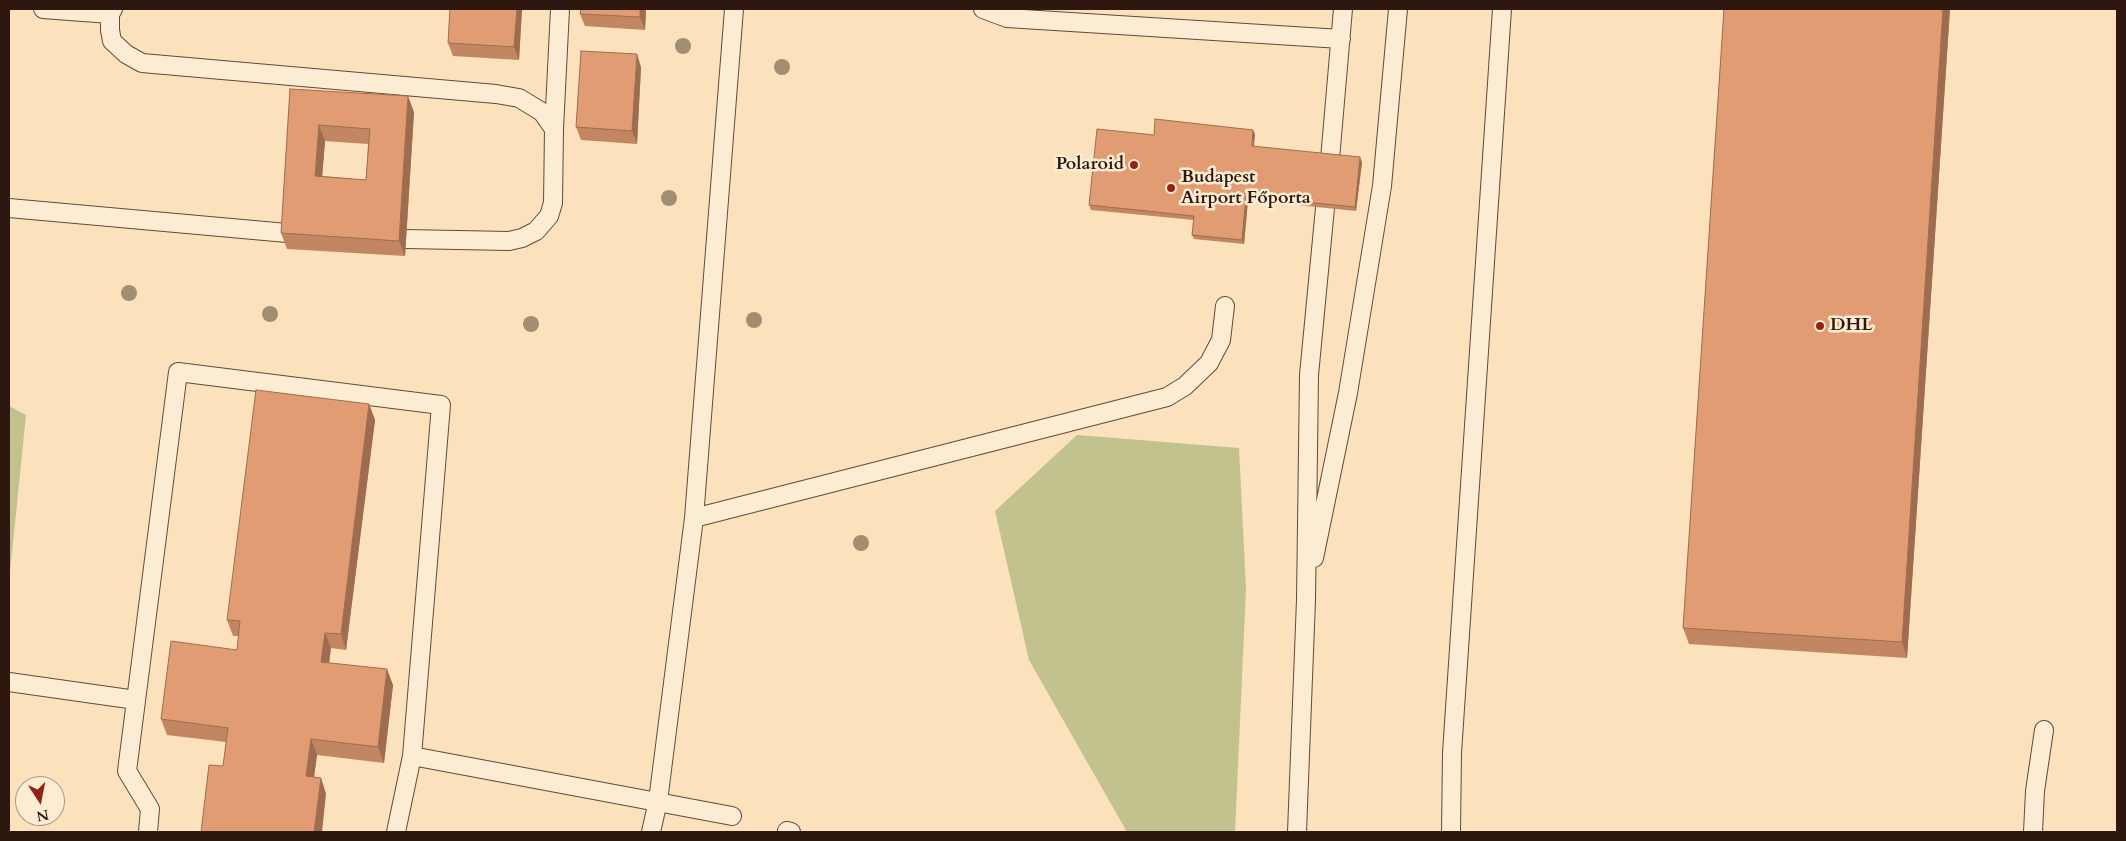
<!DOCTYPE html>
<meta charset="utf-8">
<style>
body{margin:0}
#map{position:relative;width:2126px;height:841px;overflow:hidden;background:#fbe1bc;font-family:Cardo,serif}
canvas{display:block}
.frame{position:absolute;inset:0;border:10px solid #2e170e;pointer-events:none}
.north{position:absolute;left:15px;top:776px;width:50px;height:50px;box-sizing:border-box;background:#fcecd3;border:1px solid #aa9784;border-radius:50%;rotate:169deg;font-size:14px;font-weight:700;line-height:20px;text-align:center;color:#2e170e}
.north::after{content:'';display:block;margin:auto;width:18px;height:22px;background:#8f2418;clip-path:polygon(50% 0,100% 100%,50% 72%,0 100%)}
</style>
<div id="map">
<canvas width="2126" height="841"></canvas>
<div class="frame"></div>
<div class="north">N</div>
</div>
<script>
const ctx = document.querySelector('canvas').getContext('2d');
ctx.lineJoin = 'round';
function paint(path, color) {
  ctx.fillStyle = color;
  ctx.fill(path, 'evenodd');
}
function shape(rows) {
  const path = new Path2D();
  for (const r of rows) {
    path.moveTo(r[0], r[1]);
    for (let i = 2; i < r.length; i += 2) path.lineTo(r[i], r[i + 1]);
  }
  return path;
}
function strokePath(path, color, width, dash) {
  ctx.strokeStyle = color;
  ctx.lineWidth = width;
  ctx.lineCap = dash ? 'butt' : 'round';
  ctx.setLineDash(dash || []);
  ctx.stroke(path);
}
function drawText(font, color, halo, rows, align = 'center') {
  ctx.font = font + ' Cardo,serif';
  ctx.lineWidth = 5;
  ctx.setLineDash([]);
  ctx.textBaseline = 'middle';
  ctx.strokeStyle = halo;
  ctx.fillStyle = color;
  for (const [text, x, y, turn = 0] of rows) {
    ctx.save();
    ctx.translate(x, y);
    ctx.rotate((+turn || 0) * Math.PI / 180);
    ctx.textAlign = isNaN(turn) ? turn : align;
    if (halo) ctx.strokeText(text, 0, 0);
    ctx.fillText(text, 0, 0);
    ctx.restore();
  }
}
paint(shape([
 [9,406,26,415,9,582],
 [1077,435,1239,448,1246,589,1235,832,1127,832,1029,660,995,511]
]), '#c2c28e');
const service = shape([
 [43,9,110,14],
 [113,9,110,14,110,30,112,41,126,54,142,63,496,94,519,98,542,112,554,129,553,203,549,216,536,231,522,238,509,241,405,239],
 [983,9,1007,18,1341,39],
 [554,129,560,9],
 [1330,159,1343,9],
 [9,208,287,233],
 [694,518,1167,397,1185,386,1209,363,1221,340,1225,306],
 [1314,558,1348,393,1382,186,1398,9],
 [9,682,136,700],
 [412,756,732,816],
 [787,831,791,832],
 [148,832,150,809,127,771,178,372,441,405,412,756,396,832],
 [651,832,658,801,694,518,734,9],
 [1297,832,1306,600,1309,375,1325,208],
 [1451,832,1452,753,1502,9],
 [2033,832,2035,791,2044,730]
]);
strokePath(service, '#614a3a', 20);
strokePath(service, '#fcecd3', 18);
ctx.fillStyle = '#a28e71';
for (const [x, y] of [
 [683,46],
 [782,67],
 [669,198],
 [129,293],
 [270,314],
 [754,320],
 [531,324],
 [861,543]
]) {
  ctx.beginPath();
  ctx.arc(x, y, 8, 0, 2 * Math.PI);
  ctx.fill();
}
paint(shape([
 [450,9,522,9,519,60,453,56,448,43],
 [581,9,646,9,645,30,585,26,580,14],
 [1724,9,1950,9,1907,658,1689,644,1683,628],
 [641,67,637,144,581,140,576,127],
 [290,89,414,112,405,256,287,249,281,233],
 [325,141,368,144,366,180,322,176],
 [1255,134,1254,146,1362,162,1356,211,1248,200,1244,244,1194,239,1192,235,1194,220,1091,210,1089,205,1154,135],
 [369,404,375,420,346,650,331,648,329,663,393,685,384,763,317,755,314,777,321,778,326,794,223,766,226,742,167,735,161,719,237,650,239,636,233,636,227,620]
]), '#c28663');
paint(shape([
 [517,9,522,9,519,60,514,47],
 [640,9,646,9,645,30,640,17],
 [1943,9,1950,9,1907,658,1902,642],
 [637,54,641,67,637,144,632,131],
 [408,96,414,112,405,256,399,241],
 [319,125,325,141,321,192,315,176],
 [1253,130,1255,134,1253,151,1252,146],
 [1360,157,1362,162,1356,211,1355,207],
 [1246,196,1248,200,1244,244,1242,240],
 [369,404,375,420,346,650,341,634],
 [325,633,331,648,327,678,321,662],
 [387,669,393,685,384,763,378,747],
 [311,739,317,755,312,792,306,776],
 [321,778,326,794,322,832,314,832]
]), '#9e6d50');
const building = shape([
 [450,9,517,9,514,47,448,43,450,9],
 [581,9,640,9,640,17,580,14,581,9],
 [1724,9,1943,9,1902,642,1683,628,1724,9],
 [581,51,637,54,632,131,576,127,581,51],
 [290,89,408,96,399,241,281,233,290,89],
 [319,125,370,129,366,180,315,176,319,125],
 [1155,119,1253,130,1252,146,1360,157,1355,207,1246,196,1242,240,1192,235,1194,216,1089,205,1097,129,1154,135,1155,119],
 [256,390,369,404,341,634,325,633,321,662,387,669,378,747,311,739,306,776,321,778,314,832,201,832,209,765,223,766,228,728,161,719,171,641,237,650,240,621,227,620,256,390]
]);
paint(building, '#e29c73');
strokePath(building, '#9e6d50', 1);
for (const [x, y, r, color] of [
 [1134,165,5,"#8f2418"],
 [1171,188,5,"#8f2418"],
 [1820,326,5,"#8f2418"]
]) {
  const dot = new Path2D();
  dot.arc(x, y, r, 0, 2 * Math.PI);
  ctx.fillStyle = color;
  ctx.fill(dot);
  strokePath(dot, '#fcecd3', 2);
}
drawText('bold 18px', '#2e170e', '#fcecd3', [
 ["Polaroid",1124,165,"right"],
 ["Budapest",1181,178],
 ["Airport Főporta",1181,199],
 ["DHL",1830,326]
], 'left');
</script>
